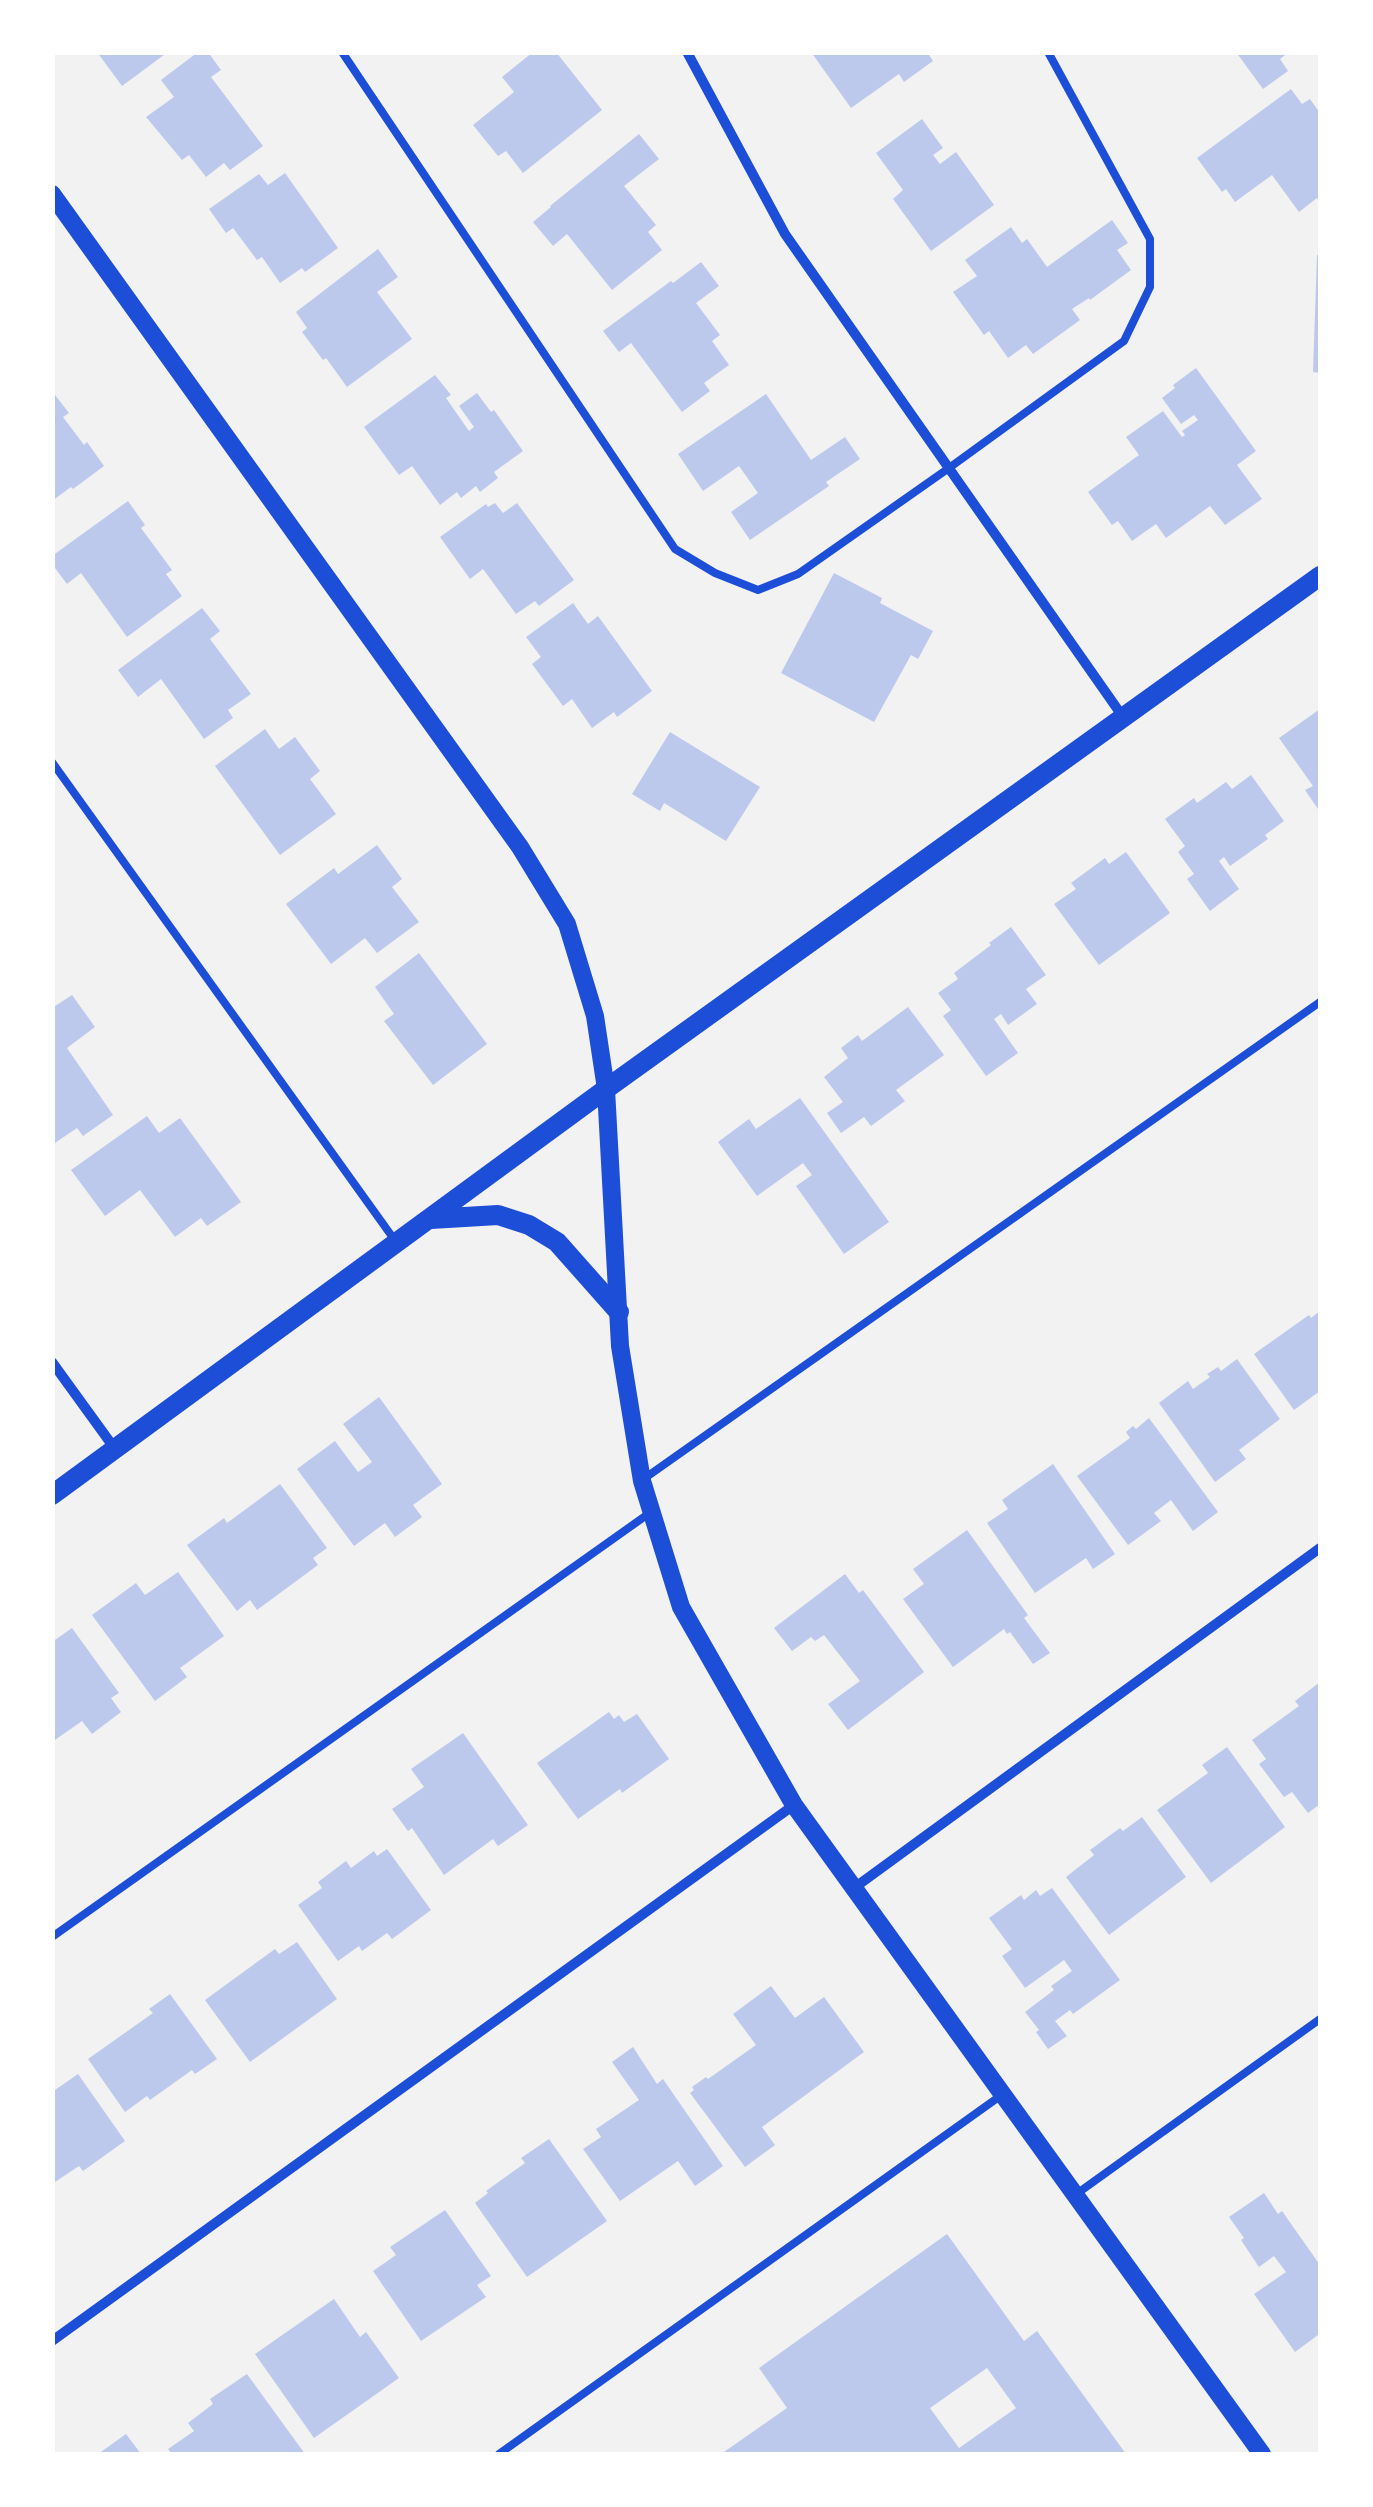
<!DOCTYPE html>
<style>
body{margin:0}
#map{position:relative;width:1373px;height:2507px;overflow:hidden;background:#f2f2f2;font-family:"IBM Plex Sans",sans-serif}
canvas{display:block}
.frame{position:absolute;inset:0;border:55px solid #fff;pointer-events:none}
</style>
<div id="map">
<canvas width="1373" height="2507"></canvas>
<div class="frame"></div>
</div>
<script>
const ctx = document.querySelector('canvas').getContext('2d');
ctx.lineJoin = 'round';
function paint(path, color) {
  ctx.fillStyle = color;
  ctx.fill(path, 'evenodd');
}
function shape(rows) {
  const path = new Path2D();
  for (const r of rows) {
    path.moveTo(r[0], r[1]);
    for (let i = 2; i < r.length; i += 2) path.lineTo(r[i], r[i + 1]);
  }
  return path;
}
function strokePath(path, color, width, dash) {
  ctx.strokeStyle = color;
  ctx.lineWidth = width;
  ctx.lineCap = dash ? 'butt' : 'round';
  ctx.setLineDash(dash || []);
  ctx.stroke(path);
}
paint(shape([
 [97,52,168,52,122,86],
 [198,52,208,52,221,70,211,77,263,146,230,170,224,163,206,177,189,155,182,160,146,117,174,97,161,80],
 [533,52,556,52,602,110,523,173,506,151,498,156,473,125,514,92,502,77],
 [811,52,927,52,933,61,904,82,899,74,851,108],
 [1236,52,1289,52,1280,59,1288,71,1263,89],
 [1291,89,1302,104,1310,99,1320,113,1320,203,1317,198,1299,212,1272,175,1235,202,1226,189,1222,192,1197,158],
 [922,119,943,148,933,155,940,164,956,152,994,205,931,251,893,199,903,190,876,153],
 [639,134,659,159,624,186,656,225,648,232,662,250,612,290,567,234,553,246,533,222,551,207,550,206],
 [285,173,338,248,305,272,302,268,280,283,262,257,257,260,233,228,226,233,209,209,259,174,268,185],
 [1112,220,1128,243,1117,250,1131,270,1090,300,1089,298,1072,309,1080,320,1033,354,1026,345,1008,358,989,331,984,335,953,292,977,276,965,260,1011,227,1022,243,1027,239,1047,267],
 [378,249,398,277,377,292,412,339,347,387,326,358,323,360,302,332,307,328,296,312],
 [1317,255,1320,255,1320,373,1313,372],
 [701,262,719,286,696,303,720,335,712,341,729,365,704,383,710,391,682,412,631,343,619,352,603,331,671,281,673,283],
 [1196,368,1256,451,1237,465,1262,499,1225,525,1210,506,1166,538,1156,524,1132,541,1118,521,1112,525,1088,492,1139,455,1126,437,1163,411,1182,437,1185,435,1182,431,1198,420,1194,415,1181,424,1162,398,1175,388,1173,385],
 [435,375,451,395,446,398,469,431,474,427,459,406,477,393,491,412,494,410,523,451,494,472,498,478,480,492,476,486,461,498,457,492,440,505,412,466,399,475,364,427],
 [52,391,69,413,63,417,84,445,87,442,104,466,73,489,71,487,52,501],
 [766,394,811,460,845,437,860,459,826,482,829,486,750,540,731,512,758,493,739,466,703,491,678,454],
 [128,501,145,525,141,528,172,570,166,574,182,596,127,637,81,573,67,584,52,564,52,556],
 [495,503,503,513,517,503,574,580,539,606,535,601,516,614,483,569,470,579,440,537,486,504,488,507],
 [834,573,882,598,880,603,933,631,918,659,911,655,874,722,781,673],
 [573,603,588,624,598,616,652,691,617,717,614,712,592,728,572,699,563,706,532,664,541,657,526,637],
 [202,608,220,631,210,639,251,694,228,710,233,718,204,739,161,679,138,697,118,670],
 [1320,709,1320,812,1305,790,1313,786,1279,738],
 [265,729,279,749,295,737,320,771,310,779,336,814,280,855,215,766],
 [670,732,760,787,726,841,664,803,660,811,632,794],
 [1251,775,1284,821,1265,835,1268,839,1230,866,1224,857,1219,861,1239,889,1210,911,1187,879,1194,874,1178,852,1185,846,1165,819,1194,798,1197,803,1226,782,1232,789],
 [377,845,402,879,392,887,419,922,377,953,365,938,331,964,286,904,334,868,338,874],
 [1126,852,1170,913,1099,965,1054,904,1076,889,1071,883,1105,858,1109,864],
 [1011,927,1046,975,1026,989,1037,1004,1008,1025,1001,1014,994,1019,1018,1053,986,1076,943,1016,951,1010,938,993,958,979,954,973,991,945,989,943],
 [419,953,487,1044,433,1085,384,1021,394,1014,375,987],
 [72,995,95,1027,67,1048,113,1115,83,1136,77,1128,52,1145,52,1008],
 [908,1007,944,1055,896,1090,905,1101,871,1126,864,1117,841,1133,827,1113,843,1102,824,1077,848,1058,841,1048,858,1035,862,1041],
 [800,1098,889,1222,844,1254,796,1186,812,1175,803,1163,757,1196,718,1142,749,1119,756,1129],
 [147,1116,159,1133,180,1118,241,1202,207,1226,201,1218,175,1237,140,1190,105,1216,71,1170],
 [1320,1311,1320,1391,1294,1410,1254,1354,1309,1315,1311,1318],
 [1237,1359,1280,1419,1239,1450,1246,1459,1215,1482,1159,1403,1188,1381,1193,1389,1210,1377,1207,1374,1218,1367,1221,1371],
 [379,1397,442,1484,413,1505,422,1517,395,1537,385,1523,354,1546,297,1469,335,1441,358,1472,372,1462,343,1424],
 [1149,1418,1218,1512,1193,1531,1171,1500,1154,1513,1161,1521,1128,1545,1077,1476,1130,1438,1126,1432,1133,1426,1136,1429],
 [1053,1464,1115,1554,1093,1569,1086,1558,1035,1593,987,1523,1008,1509,1002,1500],
 [280,1484,327,1548,313,1558,318,1565,257,1610,250,1600,237,1611,187,1545,224,1518,227,1523],
 [967,1530,1028,1615,1024,1618,1050,1653,1033,1664,1010,1632,1007,1634,1004,1629,953,1667,903,1599,924,1584,913,1569],
 [178,1572,224,1636,180,1668,187,1677,155,1701,92,1615,136,1583,145,1595],
 [845,1574,859,1593,863,1590,924,1672,848,1730,828,1704,860,1681,824,1635,815,1641,811,1637,792,1651,774,1628],
 [72,1628,119,1693,111,1698,121,1712,92,1734,82,1721,52,1742,52,1642],
 [1320,1682,1320,1804,1308,1813,1292,1792,1284,1797,1259,1764,1266,1759,1252,1740,1299,1706,1295,1701],
 [609,1712,614,1719,619,1715,624,1722,637,1714,669,1759,622,1793,620,1789,578,1819,537,1763],
 [463,1733,528,1825,498,1846,493,1839,444,1875,412,1828,408,1831,392,1809,424,1787,411,1769],
 [1227,1747,1285,1827,1211,1883,1157,1810,1208,1773,1202,1765],
 [1142,1817,1186,1877,1109,1935,1066,1877,1094,1855,1090,1850,1120,1828,1123,1831],
 [387,1849,431,1910,392,1939,387,1933,362,1951,359,1946,338,1961,298,1905,322,1888,318,1882,346,1861,351,1868,374,1851,377,1856],
 [1052,1888,1120,1980,1073,2014,1070,2010,1055,2021,1067,2036,1048,2049,1036,2032,1039,2030,1025,2012,1054,1990,1051,1986,1072,1971,1064,1960,1025,1988,1002,1956,1012,1949,989,1918,1021,1895,1024,1900,1036,1890,1040,1896],
 [297,1942,337,1999,250,2062,205,2000,275,1949,279,1954],
 [771,1986,795,2018,824,1997,864,2052,762,2127,775,2145,745,2167,690,2093,694,2090,692,2087,706,2077,708,2079,756,2045,733,2014],
 [170,1994,217,2059,195,2074,192,2070,150,2100,147,2096,125,2112,88,2059,153,2013,149,2009],
 [633,2047,657,2084,663,2079,723,2166,695,2186,678,2161,620,2201,583,2149,601,2137,596,2129,639,2100,612,2062],
 [78,2074,125,2141,83,2171,79,2166,52,2184,52,2092],
 [549,2139,607,2221,527,2277,475,2203,488,2193,486,2191,525,2163,521,2158],
 [1264,2193,1278,2214,1282,2211,1320,2265,1320,2339,1318,2335,1295,2352,1254,2294,1286,2272,1274,2256,1259,2267,1241,2240,1244,2238,1229,2217],
 [445,2210,491,2276,477,2285,486,2297,421,2341,373,2271,396,2255,390,2247],
 [947,2234,1024,2341,1037,2331,1126,2454,721,2454,787,2408,759,2368],
 [987,2368,1016,2408,959,2448,930,2408],
 [334,2299,360,2337,366,2332,399,2378,314,2438,255,2354],
 [247,2374,305,2454,172,2454,168,2449,194,2431,188,2423,213,2404,210,2399],
 [126,2434,141,2454,98,2454]
]), '#bdc9ec');
strokePath(shape([
 [342,52,675,549,715,573,758,590,798,574,949,468,1124,341,1150,287,1150,239,1048,52],
 [52,762,396,1242],
 [645,1478,1320,1002],
 [52,1937,651,1512],
 [1075,2195,1320,2019],
 [499,2454,1003,2094]
]), '#1d4ed8', 8);
strokePath(shape([
 [687,52,785,234,1123,717],
 [52,1362,115,1449],
 [854,1888,1320,1548],
 [52,2341,794,1805]
]), '#1d4ed8', 10);
strokePath(shape([
 [52,194,520,847,567,924,595,1016,606,1089,620,1346,642,1481,681,1607,794,1805,1262,2454]
]), '#1d4ed8', 18);
strokePath(shape([
 [431,1219,498,1215,529,1225,557,1242,619,1312],
 [52,1495,606,1089,1320,576]
]), '#1d4ed8', 20);
</script>
